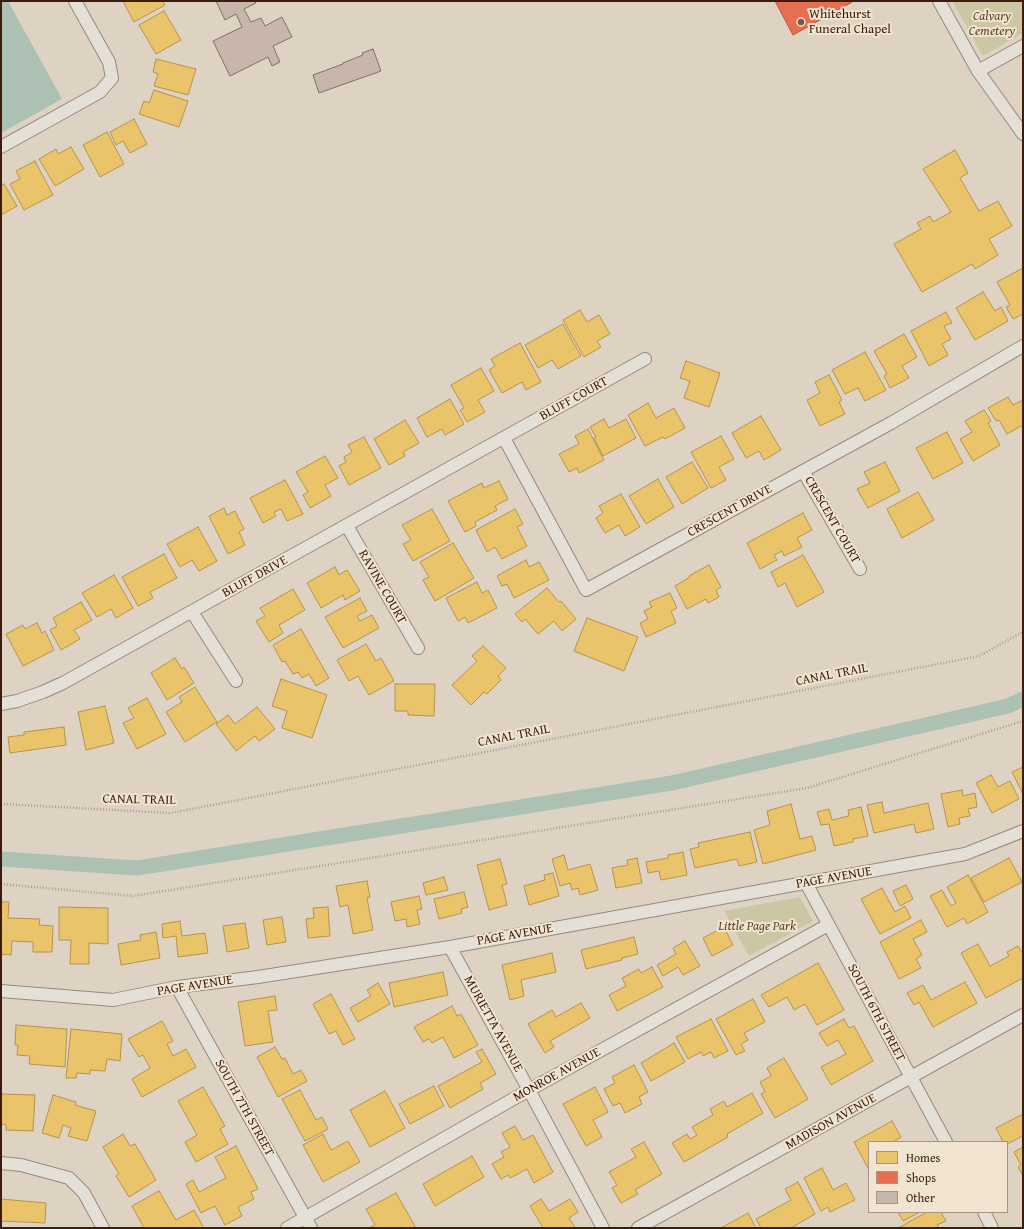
<!DOCTYPE html>
<style>
body{margin:0}
#map{position:relative;width:1024px;height:1229px;overflow:hidden;background:#ded3c2;font-family:"Gentium Book Plus",serif}
canvas{display:block}
.frame{position:absolute;inset:0;border:2px solid #3b1c0d;pointer-events:none}
.legend{position:absolute;left:868px;top:1141px;width:140px;height:72px;box-sizing:border-box;background:#f1e4d0;border:1px solid #a89482;margin:0;padding:5px 7px;list-style:none;font-size:12px;color:#3b1c0d}
.legend li{display:flex;align-items:center;gap:8px;height:20px}
.legend b{width:20px;border:1px solid #a89482}
</style>
<div id="map">
<canvas width="1024" height="1229"></canvas>
<div class="frame"></div>
<ul class="legend">
<li><b style="height:11px;background:#e9c46a"></b>Homes</li>
<li><b style="height:11px;background:#e76f51"></b>Shops</li>
<li><b style="height:11px;background:#c7b6a9"></b>Other</li>
</ul>
</div>
<script>
const ctx = document.querySelector('canvas').getContext('2d');
ctx.lineJoin = 'round';
function paint(path, color) {
  ctx.fillStyle = color;
  ctx.fill(path, 'evenodd');
}
function shape(rows) {
  const path = new Path2D();
  for (const r of rows) {
    path.moveTo(r[0], r[1]);
    for (let i = 2; i < r.length; i += 2) path.lineTo(r[i], r[i + 1]);
  }
  return path;
}
function strokePath(path, color, width, dash) {
  ctx.strokeStyle = color;
  ctx.lineWidth = width;
  ctx.lineCap = dash ? 'butt' : 'round';
  ctx.setLineDash(dash || []);
  ctx.stroke(path);
}
function drawText(font, color, halo, rows, align = 'center') {
  ctx.font = font + ' "Gentium Book Plus",serif';
  ctx.lineWidth = 4;
  ctx.setLineDash([]);
  ctx.textBaseline = 'middle';
  ctx.strokeStyle = halo;
  ctx.fillStyle = color;
  for (const [text, x, y, turn = 0] of rows) {
    ctx.save();
    ctx.translate(x, y);
    ctx.rotate((+turn || 0) * Math.PI / 180);
    ctx.textAlign = isNaN(turn) ? turn : align;
    if (halo) ctx.strokeText(text, 0, 0);
    ctx.fillText(text, 0, 0);
    ctx.restore();
  }
}
paint(shape([
 [952,1,1023,1,1023,33,983,56],
 [800,897,813,921,749,956,724,911]
]), '#cbc6a3');
paint(shape([
 [1,1,8,1,62,99,1,133]
]), '#acc1b3');
const homes = shape([
 [123,1,162,1,165,5,134,22,123,1],
 [164,11,181,40,156,54,139,25,164,11],
 [156,59,196,69,188,95,154,86,158,74,153,72,156,59],
 [154,90,188,101,179,127,139,114,144,101,149,103,154,90],
 [134,119,147,144,130,153,123,141,116,145,110,132,134,119],
 [107,132,124,164,100,177,83,145,107,132],
 [71,147,84,169,55,186,39,159,56,149,58,154,71,147],
 [955,150,968,173,960,178,979,211,998,201,1012,226,989,239,998,255,975,269,972,264,922,292,894,244,921,229,917,223,930,216,933,222,951,212,923,169,955,150],
 [35,161,53,195,24,210,10,184,20,179,16,171,35,161],
 [4,184,17,206,1,215,1,186,4,184],
 [1023,268,1023,314,1013,319,1006,307,1010,305,997,282,1023,268],
 [983,292,995,311,1001,307,1008,321,975,340,956,308,983,292],
 [580,310,587,322,599,315,610,334,597,341,601,347,584,357,563,320,580,310],
 [946,312,952,323,944,326,951,339,942,344,948,355,929,366,911,331,946,312],
 [563,324,581,356,558,369,552,360,538,368,525,345,563,324],
 [904,334,917,357,902,366,909,378,890,388,884,376,887,374,874,351,904,334],
 [520,343,541,382,526,390,522,382,502,393,489,370,495,366,491,359,520,343],
 [865,352,886,390,865,401,858,388,845,394,832,370,865,352],
 [686,361,720,373,709,407,684,398,690,381,680,378,686,361],
 [481,368,494,391,478,400,485,412,467,422,460,410,464,408,451,385,481,368],
 [829,375,842,400,839,402,845,414,820,426,807,400,820,393,815,382,829,375],
 [1008,397,1013,405,1023,400,1023,425,1007,434,999,420,996,421,988,408,1008,397],
 [450,399,464,424,445,435,442,429,427,437,417,418,450,399],
 [648,403,656,418,674,408,685,428,665,439,663,437,645,446,628,415,648,403],
 [984,410,991,421,988,423,1000,445,973,461,960,439,972,432,965,421,984,410],
 [761,416,781,450,764,460,759,451,746,458,732,433,761,416],
 [604,419,609,428,626,419,636,438,603,456,594,438,596,437,590,427,604,419],
 [405,420,419,443,403,452,405,456,389,465,374,439,405,420],
 [588,429,604,460,579,473,577,468,569,472,559,454,579,444,575,436,588,429],
 [947,432,963,463,933,479,916,448,947,432],
 [721,436,734,459,719,467,726,480,711,488,691,452,721,436],
 [364,437,381,468,349,485,339,466,346,462,344,457,352,452,348,445,364,437],
 [325,456,338,478,325,485,331,496,310,508,303,495,308,492,296,472,325,456],
 [692,462,708,488,682,504,666,477,692,462],
 [885,462,900,491,868,508,857,489,870,483,864,472,885,462],
 [658,479,674,507,646,524,629,496,658,479],
 [285,480,303,514,287,521,281,509,274,512,276,516,263,523,250,498,285,480],
 [499,481,508,499,495,506,497,510,475,522,476,526,465,532,448,501,482,483,484,488,499,481],
 [918,492,934,520,902,538,887,509,918,492],
 [621,494,640,527,625,536,619,525,605,533,596,518,603,513,599,506,621,494],
 [224,508,227,515,235,511,244,529,239,532,245,545,228,554,209,516,224,508],
 [432,509,450,541,413,561,403,544,411,540,402,525,432,509],
 [515,509,523,524,517,527,527,546,502,559,495,547,487,552,476,530,515,509],
 [803,513,812,530,797,538,802,547,784,556,782,551,774,555,777,560,760,569,747,543,803,513],
 [198,527,217,561,199,571,192,560,180,567,167,544,198,527],
 [453,543,474,578,435,601,423,580,429,577,420,562,453,543],
 [164,554,177,578,150,592,153,598,138,606,122,577,164,554],
 [803,555,824,592,797,607,785,583,778,587,771,572,803,555],
 [526,560,529,567,539,562,549,580,514,598,507,584,502,586,497,576,526,560],
 [709,565,721,587,716,590,719,597,708,603,706,599,687,609,675,586,690,577,689,576,709,565],
 [335,567,339,575,347,570,360,591,345,600,343,595,321,608,307,583,335,567],
 [114,575,133,608,116,618,111,609,97,617,82,593,114,575],
 [477,582,482,593,488,590,497,608,468,623,465,617,458,621,446,598,477,582],
 [547,588,559,602,561,601,576,619,562,631,554,621,538,634,525,619,522,622,515,614,547,588],
 [293,589,305,610,279,625,283,633,269,642,256,621,265,616,260,608,293,589],
 [670,593,677,608,671,611,676,623,646,637,640,623,648,619,644,611,652,607,649,602,670,593],
 [360,598,367,611,357,616,360,621,372,615,379,628,343,648,325,617,360,598],
 [81,602,92,620,74,630,80,639,61,650,50,630,57,626,53,618,81,602],
 [587,618,638,637,624,671,574,651,587,618],
 [37,623,42,633,45,631,54,650,23,666,6,634,23,625,25,629,37,623],
 [301,629,329,678,316,686,309,674,302,678,298,672,293,674,285,661,282,662,273,645,301,629],
 [366,644,376,661,381,658,394,681,369,695,358,676,349,681,337,660,366,644],
 [483,646,506,668,498,676,501,680,487,694,484,692,471,705,452,685,477,661,472,656,483,646],
 [175,658,182,669,184,667,194,683,167,700,151,673,175,658],
 [281,679,327,695,312,738,282,728,287,711,272,706,281,679],
 [395,684,435,684,434,716,408,715,408,711,395,711,395,684],
 [195,687,217,722,185,742,166,712,182,702,179,697,195,687],
 [147,698,166,734,137,749,123,723,134,718,128,708,147,698],
 [105,706,114,743,86,750,78,712,105,706],
 [257,707,275,729,259,741,255,736,236,751,216,724,228,715,235,724,257,707],
 [64,727,66,745,10,753,8,737,24,735,24,732,64,727],
 [1023,767,1023,794,1012,772,1023,767],
 [991,775,998,787,1010,781,1019,799,992,813,976,783,991,775],
 [962,790,963,796,975,793,977,807,968,809,970,816,959,818,960,824,948,827,941,794,962,790],
 [882,802,884,813,928,803,934,829,916,833,914,824,874,833,867,805,882,802],
 [791,804,800,839,812,836,816,850,763,864,754,830,770,825,767,811,791,804],
 [861,807,868,836,853,839,853,842,834,846,829,824,821,825,817,812,829,809,832,820,849,816,848,810,861,807],
 [750,832,757,862,739,866,737,859,695,868,690,849,699,847,698,843,750,832],
 [683,852,687,875,661,880,659,871,648,873,646,862,668,858,668,855,683,852],
 [564,855,568,870,590,864,598,890,580,895,578,888,572,890,570,883,560,886,552,859,564,855],
 [637,858,642,883,616,888,612,868,628,865,627,860,637,858],
 [1009,858,1022,882,984,902,971,878,1009,858],
 [500,859,507,884,502,885,507,905,489,910,477,865,500,859],
 [553,873,559,896,529,905,524,886,545,880,544,875,553,873],
 [968,875,988,912,967,924,964,918,947,927,930,896,942,890,951,906,956,903,947,887,968,875],
 [444,877,448,890,426,895,423,883,444,877],
 [367,881,370,897,367,898,373,930,353,934,348,905,340,907,336,886,367,881],
 [906,885,913,899,900,906,893,891,906,885],
 [882,888,895,912,905,906,911,918,880,934,861,899,882,888],
 [464,892,468,907,461,909,462,913,439,919,434,899,464,892],
 [419,896,422,909,417,910,420,924,407,927,406,919,395,921,391,902,419,896],
 [1,902,9,902,8,918,40,919,39,925,53,926,52,952,33,952,33,942,12,941,11,955,1,954,1,902],
 [59,907,108,908,108,944,89,943,89,964,70,964,71,940,59,940,59,907],
 [328,907,330,936,308,938,306,919,314,918,313,908,328,907],
 [282,917,286,942,267,945,263,920,282,917],
 [921,920,927,932,913,939,922,955,916,959,921,968,899,979,880,942,921,920],
 [180,921,182,936,205,933,208,953,178,957,176,936,163,938,162,924,180,921],
 [245,923,249,948,227,952,223,926,245,923],
 [724,927,733,945,712,956,703,938,724,927],
 [156,932,160,958,121,965,118,944,141,940,140,935,156,932],
 [634,937,638,954,622,958,622,960,586,969,581,950,634,937],
 [685,941,700,966,683,975,678,967,663,976,657,965,676,954,673,948,685,941],
 [978,944,990,966,1009,956,1007,952,1018,946,1023,954,1023,978,986,998,961,953,978,944],
 [552,953,556,972,521,980,524,996,510,1000,502,965,552,953],
 [818,963,844,1010,817,1025,805,1004,794,1010,787,997,769,1007,761,995,818,963],
 [652,967,663,987,617,1011,609,995,626,986,622,978,639,969,641,973,652,967],
 [443,972,448,995,394,1007,389,983,443,972],
 [965,982,977,1003,933,1027,919,1002,914,1005,907,993,923,985,931,1000,965,982],
 [378,983,390,1004,358,1022,350,1008,371,996,367,990,378,983],
 [331,994,355,1039,343,1045,336,1031,329,1034,313,1004,331,994],
 [275,996,277,1010,268,1011,273,1042,245,1046,238,1002,275,996],
 [753,999,765,1022,744,1033,748,1040,741,1044,745,1051,736,1055,716,1019,753,999],
 [581,1003,590,1018,550,1041,554,1047,545,1053,528,1024,552,1010,556,1017,581,1003],
 [452,1006,457,1016,461,1014,478,1045,454,1058,443,1037,432,1043,429,1039,423,1042,414,1027,452,1006],
 [711,1019,728,1051,714,1058,711,1052,703,1056,701,1052,688,1059,676,1037,711,1019],
 [844,1019,849,1028,854,1026,873,1061,831,1085,821,1067,846,1054,838,1040,827,1046,819,1033,844,1019],
 [162,1021,173,1041,167,1044,173,1056,186,1049,196,1067,142,1097,132,1079,150,1068,143,1055,139,1057,128,1039,162,1021],
 [16,1025,67,1029,65,1067,29,1064,30,1056,17,1055,18,1045,15,1045,16,1025],
 [71,1029,122,1034,120,1061,107,1059,105,1071,90,1070,90,1074,77,1073,76,1078,66,1078,71,1029],
 [674,1043,685,1062,651,1081,641,1063,674,1043],
 [275,1047,282,1059,285,1058,293,1074,301,1070,307,1081,278,1097,257,1057,275,1047],
 [482,1049,496,1074,480,1083,483,1089,450,1108,438,1086,482,1062,476,1052,482,1049],
 [784,1058,808,1099,775,1118,761,1094,765,1092,760,1082,771,1076,767,1068,784,1058],
 [634,1065,648,1092,639,1097,642,1104,625,1113,620,1103,613,1106,604,1089,615,1083,612,1077,634,1065],
 [434,1086,444,1106,410,1124,399,1104,434,1086],
 [203,1087,225,1126,220,1129,228,1144,196,1162,185,1142,197,1135,178,1101,203,1087],
 [595,1087,608,1112,593,1120,602,1137,586,1146,563,1104,595,1087],
 [300,1090,316,1120,322,1117,328,1129,305,1141,282,1099,300,1090],
 [385,1091,405,1128,370,1147,350,1110,385,1091],
 [752,1093,763,1113,727,1134,728,1137,684,1162,672,1143,687,1134,690,1139,697,1135,692,1127,713,1115,710,1109,724,1101,727,1107,752,1093],
 [1,1094,35,1095,33,1131,6,1130,6,1125,1,1124,1,1094],
 [53,1095,76,1102,75,1105,96,1111,87,1141,68,1136,71,1128,63,1125,59,1138,42,1133,53,1095],
 [1023,1114,1023,1136,1007,1144,1007,1142,1003,1142,996,1128,1023,1114],
 [892,1121,901,1137,893,1142,869,1142,869,1170,854,1142,892,1121],
 [515,1126,523,1140,533,1135,553,1172,534,1183,527,1169,510,1178,508,1175,501,1179,492,1164,504,1157,501,1152,510,1147,502,1133,515,1126],
 [123,1134,130,1146,135,1144,156,1180,129,1197,116,1176,119,1174,103,1147,123,1134],
 [323,1134,331,1150,348,1141,360,1162,323,1182,303,1145,323,1134],
 [644,1142,662,1174,635,1190,638,1194,621,1203,612,1188,617,1185,609,1172,636,1157,631,1149,644,1142],
 [236,1146,258,1189,251,1192,254,1199,238,1207,242,1216,225,1225,215,1206,201,1213,186,1184,193,1180,199,1192,226,1178,215,1157,236,1146],
 [1023,1147,1023,1176,1018,1167,1021,1165,1014,1152,1023,1147],
 [472,1156,484,1177,435,1206,423,1184,472,1156],
 [822,1168,833,1190,846,1183,855,1200,830,1212,828,1207,821,1211,804,1178,822,1168],
 [798,1182,815,1214,791,1228,761,1228,756,1219,791,1200,785,1189,798,1182],
 [159,1191,176,1220,194,1210,204,1228,144,1228,132,1206,159,1191],
 [396,1193,416,1228,369,1228,375,1225,366,1209,396,1193],
 [1,1199,46,1203,45,1223,1,1221,1,1199],
 [541,1199,549,1211,570,1199,578,1212,569,1218,575,1227,572,1228,543,1228,530,1206,541,1199],
 [898,1212,920,1212,903,1221,898,1212],
 [927,1212,941,1212,946,1221,937,1225,938,1228,898,1228,927,1212],
 [748,1213,756,1228,721,1228,748,1213]
]);
paint(homes, '#e9c46a');
strokePath(homes, '#b5924e', 1);
const shops = shape([
 [775,1,854,1,793,35,775,1]
]);
paint(shops, '#e76f51');
strokePath(shops, '#b3563d', 1);
strokePath(shape([
 [1,859,137,868,672,783,1008,706,1023,699]
]), '#acc1b3', 15);
const building = shape([
 [216,1,254,1,256,3,244,9,251,22,261,18,265,26,282,17,292,37,273,46,280,62,272,66,268,57,230,76,213,41,242,27,236,14,225,20,216,1],
 [373,49,381,71,319,93,313,75,343,64,343,63,363,55,362,53,373,49]
]);
paint(building, '#c7b6a9');
strokePath(building, '#7c7167', 1);
const minor = shape([
 [939,1,978,71,1023,134],
 [978,71,1023,46],
 [1,147,100,92,112,78,109,62,75,1],
 [504,438,586,590,891,423,1023,346],
 [803,471,860,569],
 [347,526,418,648],
 [192,612,236,681],
 [1,704,17,701,43,692,63,683,645,359],
 [806,883,946,1142],
 [450,947,529,1090,603,1228],
 [177,987,311,1228],
 [1,991,113,1000,177,987,258,977,450,947,965,854,1023,831],
 [1,1163,21,1165,69,1178,84,1193,103,1228],
 [984,1212,992,1228],
 [287,1228,529,1090,828,925],
 [638,1228,1023,1015]
]);
strokePath(minor, '#94897e', 14);
strokePath(shape([
 [1,804,171,813,979,656,1023,632],
 [1,884,133,896,807,788,1023,721]
]), '#a69e96', 2.5, [1, 2]);
strokePath(minor, '#e5e0d7', 12);
for (const [x, y, r, color] of [
 [801,22,4,"#745c4c"]
]) {
  const dot = new Path2D();
  dot.arc(x, y, r, 0, 2 * Math.PI);
  ctx.fillStyle = color;
  ctx.fill(dot);
  strokePath(dot, '#f1e4d0', 1.5);
}
drawText('13px', '#3b1c0d', '#f1e4d0', [
 ["Whitehurst",809,15],
 ["Funeral Chapel",809,30]
], 'left');
drawText('italic 13px', '#5b442c', '#f1e4d0', [
 ["Calvary",992,17],
 ["Cemetery",992,32],
 ["Little Page Park",757,927]
]);
drawText('13px', '#3b1c0d', '#f1e4d0', [
 ["BLUFF COURT",574,399,-29],
 ["CRESCENT DRIVE",730,511,-29],
 ["CRESCENT COURT",832,520,60],
 ["BLUFF DRIVE",255,577,-29],
 ["RAVINE COURT",382,587,60],
 ["CANAL TRAIL",832,675,-11],
 ["CANAL TRAIL",514,736,-11],
 ["CANAL TRAIL",139,800,1],
 ["PAGE AVENUE",834,878,-10],
 ["PAGE AVENUE",515,935,-10],
 ["PAGE AVENUE",195,986,-9],
 ["SOUTH 6TH STREET",876,1013,62],
 ["MURIETTA AVENUE",493,1024,61],
 ["MONROE AVENUE",557,1075,-29],
 ["SOUTH 7TH STREET",244,1108,61],
 ["MADISON AVENUE",831,1122,-29]
]);
</script>
